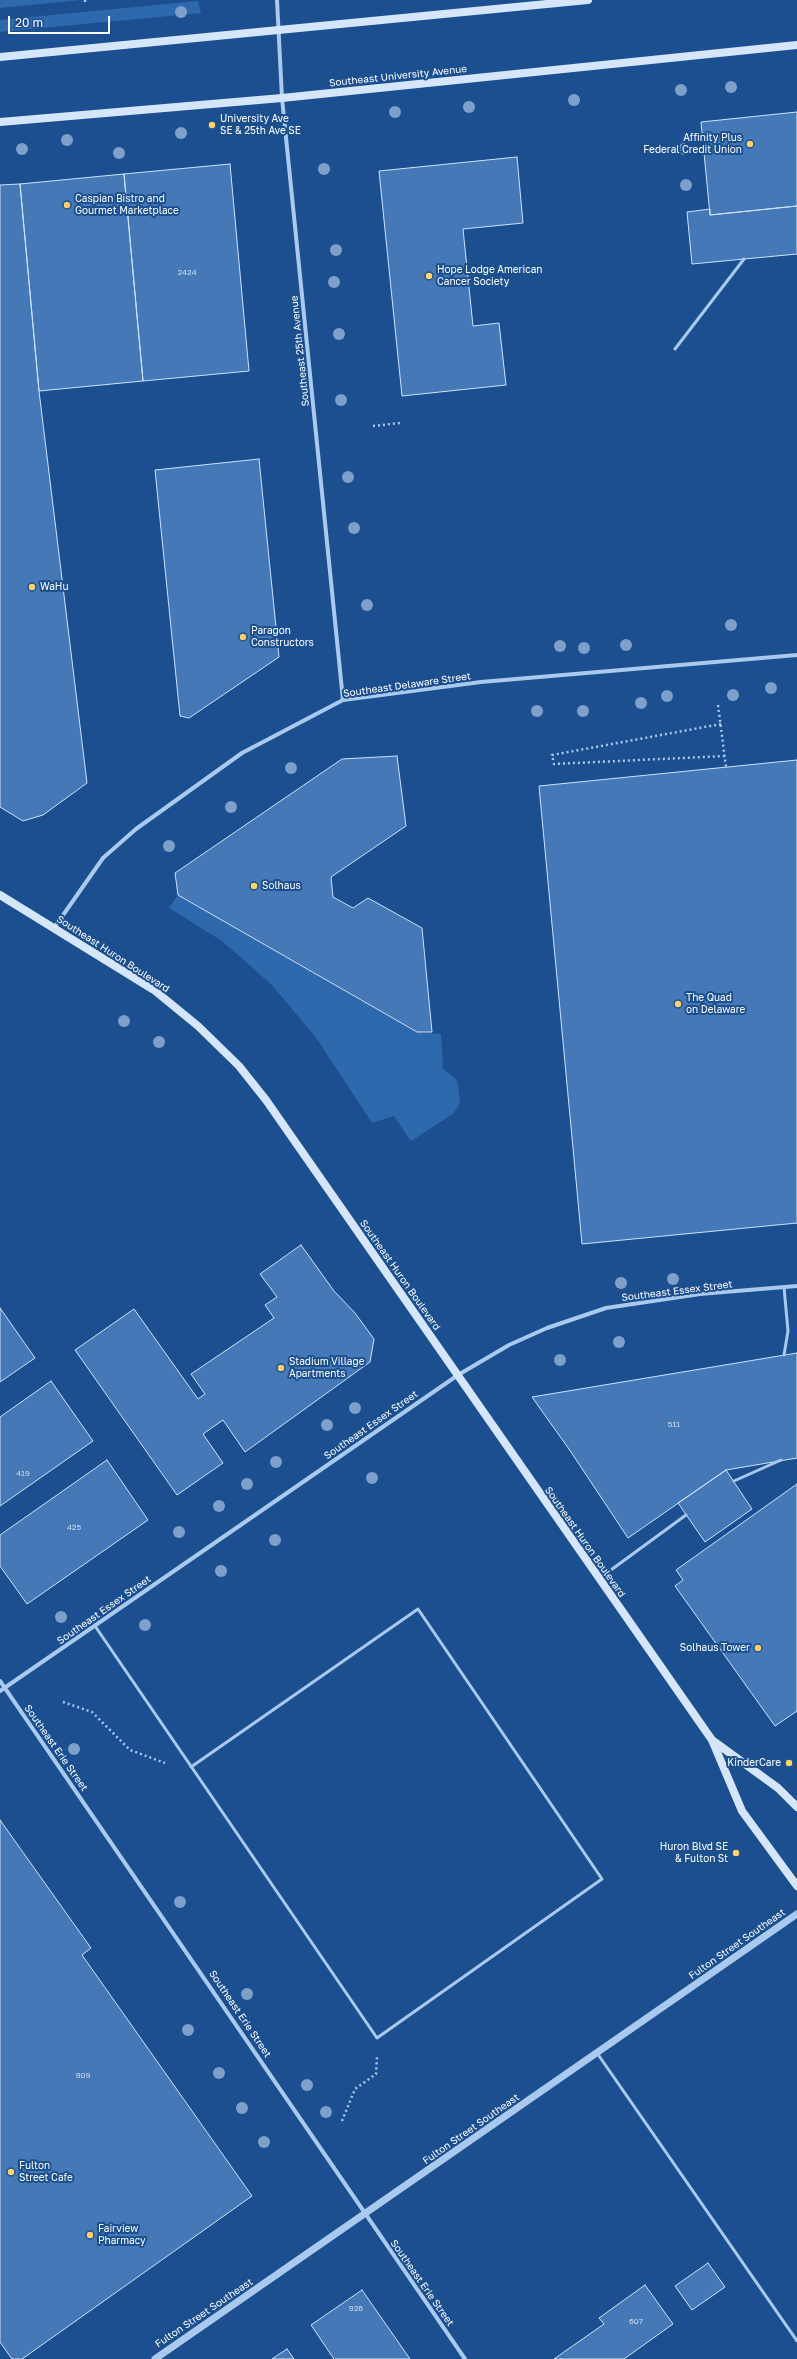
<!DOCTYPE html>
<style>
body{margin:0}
#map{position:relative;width:797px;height:2359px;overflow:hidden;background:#1b4f8f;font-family:"Golos Text",sans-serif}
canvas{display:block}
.scale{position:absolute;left:8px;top:16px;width:102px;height:18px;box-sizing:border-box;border:2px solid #fff;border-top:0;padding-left:5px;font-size:12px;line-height:14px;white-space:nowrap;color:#fff;-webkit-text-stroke:3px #1b4f8f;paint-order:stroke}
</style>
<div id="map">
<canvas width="797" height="2359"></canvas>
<div class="scale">20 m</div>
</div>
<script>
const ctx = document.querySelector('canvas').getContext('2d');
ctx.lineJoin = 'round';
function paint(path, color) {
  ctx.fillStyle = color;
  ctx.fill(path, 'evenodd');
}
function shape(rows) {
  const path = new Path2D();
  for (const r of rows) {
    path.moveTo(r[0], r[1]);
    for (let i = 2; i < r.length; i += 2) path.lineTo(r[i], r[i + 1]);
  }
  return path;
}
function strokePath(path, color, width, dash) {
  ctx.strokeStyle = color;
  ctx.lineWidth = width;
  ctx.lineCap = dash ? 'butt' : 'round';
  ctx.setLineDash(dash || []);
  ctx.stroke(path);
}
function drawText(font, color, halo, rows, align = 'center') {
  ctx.font = font + ' "Golos Text",sans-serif';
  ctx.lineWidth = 4;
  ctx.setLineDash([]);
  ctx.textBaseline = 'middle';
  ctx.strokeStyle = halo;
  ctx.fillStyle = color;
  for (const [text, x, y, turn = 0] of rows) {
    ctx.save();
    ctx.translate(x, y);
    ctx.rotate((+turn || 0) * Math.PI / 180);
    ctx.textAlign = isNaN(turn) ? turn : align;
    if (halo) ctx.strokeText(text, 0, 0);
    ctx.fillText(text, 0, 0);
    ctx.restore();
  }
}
paint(shape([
 [0,0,81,0,0,8],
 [198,1,201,13,0,32,0,20],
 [178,895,416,1032,441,1034,443,1069,457,1080,460,1103,454,1113,411,1141,394,1116,372,1123,317,1039,271,984,222,941,169,908]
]), '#2e69ad');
const building = shape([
 [797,112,797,206,710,215,701,122,797,112],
 [517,157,523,223,463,229,473,326,499,323,506,385,402,396,379,171,517,157],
 [230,164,249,371,143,381,124,174,230,164],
 [124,174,143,381,39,391,20,184,124,174],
 [20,184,39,391,87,783,43,815,23,821,0,807,0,185,20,184],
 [797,206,797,254,692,264,687,212,710,209,710,215,797,206],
 [259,459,279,657,189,718,180,716,155,470,259,459],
 [397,756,406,826,331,877,333,897,353,908,368,898,422,928,432,1032,417,1032,178,895,175,873,342,759,397,756],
 [797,760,797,1223,582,1244,539,786,797,760],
 [301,1245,334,1291,355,1313,374,1339,370,1362,245,1452,223,1420,203,1434,223,1463,177,1495,75,1350,134,1309,198,1399,205,1394,191,1374,274,1318,265,1305,277,1297,260,1274,301,1245],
 [0,1308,35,1358,0,1382,0,1308],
 [797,1353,797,1458,726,1470,628,1538,571,1452,532,1397,797,1353],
 [51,1381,93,1441,0,1506,0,1417,51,1381],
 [107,1460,148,1520,27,1604,0,1566,0,1535,107,1460],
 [726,1470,752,1509,705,1542,678,1503,726,1470],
 [797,1484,797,1711,775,1726,675,1586,683,1580,676,1570,797,1484],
 [0,1820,91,1948,82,1955,252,2196,22,2359,12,2359,0,2342,0,1820],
 [708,2263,725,2287,692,2310,675,2286,708,2263],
 [645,2285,673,2324,624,2359,554,2359,604,2324,599,2318,645,2285],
 [362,2290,410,2359,334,2359,311,2325,362,2290],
 [287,2349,294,2359,272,2359,287,2349]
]);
paint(building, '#4478b7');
strokePath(building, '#cfe3fa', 1);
strokePath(shape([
 [85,0,85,5],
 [373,426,400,423],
 [718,705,726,767],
 [721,724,552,755,554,764,725,756],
 [63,1702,92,1712,130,1750,165,1763],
 [342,2121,355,2089,376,2074,377,2057]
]), '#a9c9ee', 2.5, [2, 3]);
strokePath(shape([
 [675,349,744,259],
 [784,1287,788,1331,784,1355],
 [734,1481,781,1460],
 [600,1578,686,1515],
 [95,1626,377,2038,602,1879,418,1609,191,1767],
 [597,2053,797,2341]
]), '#a9c9ee', 3);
strokePath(shape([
 [277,0,282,98,343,700],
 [54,928,103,858,136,829,242,753,343,700,481,682,797,655],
 [0,1681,465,2359],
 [0,1691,458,1375,509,1345,547,1328,606,1308,700,1294,797,1286]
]), '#a9c9ee', 4);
strokePath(shape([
 [155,2359,797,1914]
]), '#a9c9ee', 7);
strokePath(shape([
 [0,57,588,0],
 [0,122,282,98,797,45],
 [0,895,154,990,198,1026,239,1066,266,1100,712,1740,742,1811,797,1886],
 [712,1740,778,1788,797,1807]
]), '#d6e6fa', 8);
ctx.fillStyle = '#7ea0ca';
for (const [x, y] of [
 [181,12],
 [731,87],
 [681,90],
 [574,100],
 [469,107],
 [395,112],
 [181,133],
 [67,140],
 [22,149],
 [684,149],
 [119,153],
 [324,169],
 [686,185],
 [336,250],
 [334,282],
 [339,334],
 [341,400],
 [348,477],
 [354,528],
 [367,605],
 [731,625],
 [626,645],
 [560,646],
 [584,648],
 [771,688],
 [733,695],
 [667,696],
 [641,703],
 [537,711],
 [583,711],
 [291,768],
 [231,807],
 [169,846],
 [124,1021],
 [159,1042],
 [673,1279],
 [621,1283],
 [619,1342],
 [560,1360],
 [355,1408],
 [327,1425],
 [276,1462],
 [372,1478],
 [247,1484],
 [219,1506],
 [179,1532],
 [275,1540],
 [221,1571],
 [61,1617],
 [145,1625],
 [74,1749],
 [180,1902],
 [247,1994],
 [188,2030],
 [219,2073],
 [307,2085],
 [242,2108],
 [326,2112],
 [264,2142]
]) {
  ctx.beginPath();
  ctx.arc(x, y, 6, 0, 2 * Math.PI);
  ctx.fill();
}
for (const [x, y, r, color] of [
 [212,125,4,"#ffd166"],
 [750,144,4,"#ffd166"],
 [67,205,4,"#ffd166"],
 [429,276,4,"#ffd166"],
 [32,587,4,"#ffd166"],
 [243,637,4,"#ffd166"],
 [254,886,4,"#ffd166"],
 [678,1004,4,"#ffd166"],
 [281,1368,4,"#ffd166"],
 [758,1648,4,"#ffd166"],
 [789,1763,4,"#ffd166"],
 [736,1853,4,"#ffd166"],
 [11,2172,4,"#ffd166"],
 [90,2235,4,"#ffd166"]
]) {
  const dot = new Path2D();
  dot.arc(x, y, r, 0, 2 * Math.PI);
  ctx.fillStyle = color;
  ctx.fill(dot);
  strokePath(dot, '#1b4f8f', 1.5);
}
drawText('8px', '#d0dded', null, [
 ["2424",187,272],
 ["511",674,1424],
 ["419",23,1473],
 ["425",74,1527],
 ["909",83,2075],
 ["926",356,2308],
 ["607",636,2321]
]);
drawText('10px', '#fff', '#1b4f8f', [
 ["Southeast University Avenue",398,76,-6],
 ["Southeast 25th Avenue",300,351,-96],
 ["Southeast Delaware Street",407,685,-8],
 ["Southeast Huron Boulevard",113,954,33],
 ["Southeast Huron Boulevard",400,1275,55],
 ["Southeast Essex Street",677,1291,-7],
 ["Southeast Essex Street",371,1425,-35],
 ["Southeast Huron Boulevard",585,1542,55],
 ["Southeast Essex Street",104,1610,-35],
 ["Southeast Erie Street",56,1748,55],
 ["Fulton Street Southeast",737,1944,-35],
 ["Southeast Erie Street",240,2014,56],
 ["Fulton Street Southeast",471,2129,-35],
 ["Southeast Erie Street",422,2283,55],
 ["Fulton Street Southeast",204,2313,-34]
]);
drawText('10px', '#fff', '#1b4f8f', [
 ["University Ave",220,119],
 ["SE & 25th Ave SE",220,131],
 ["Affinity Plus",742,138,"right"],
 ["Federal Credit Union",742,150,"right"],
 ["Caspian Bistro and",75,199],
 ["Gourmet Marketplace",75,211],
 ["Hope Lodge American",437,270],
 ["Cancer Society",437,282],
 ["WaHu",40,587],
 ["Paragon",251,631],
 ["Constructors",251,643],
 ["Solhaus",262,886],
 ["The Quad",686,998],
 ["on Delaware",686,1010],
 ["Stadium Village",289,1362],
 ["Apartments",289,1374],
 ["Solhaus Tower",750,1648,"right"],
 ["KinderCare",781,1763,"right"],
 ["Huron Blvd SE",728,1847,"right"],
 ["& Fulton St",728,1859,"right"],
 ["Fulton",19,2166],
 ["Street Cafe",19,2178],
 ["Fairview",98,2229],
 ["Pharmacy",98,2241]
], 'left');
</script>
